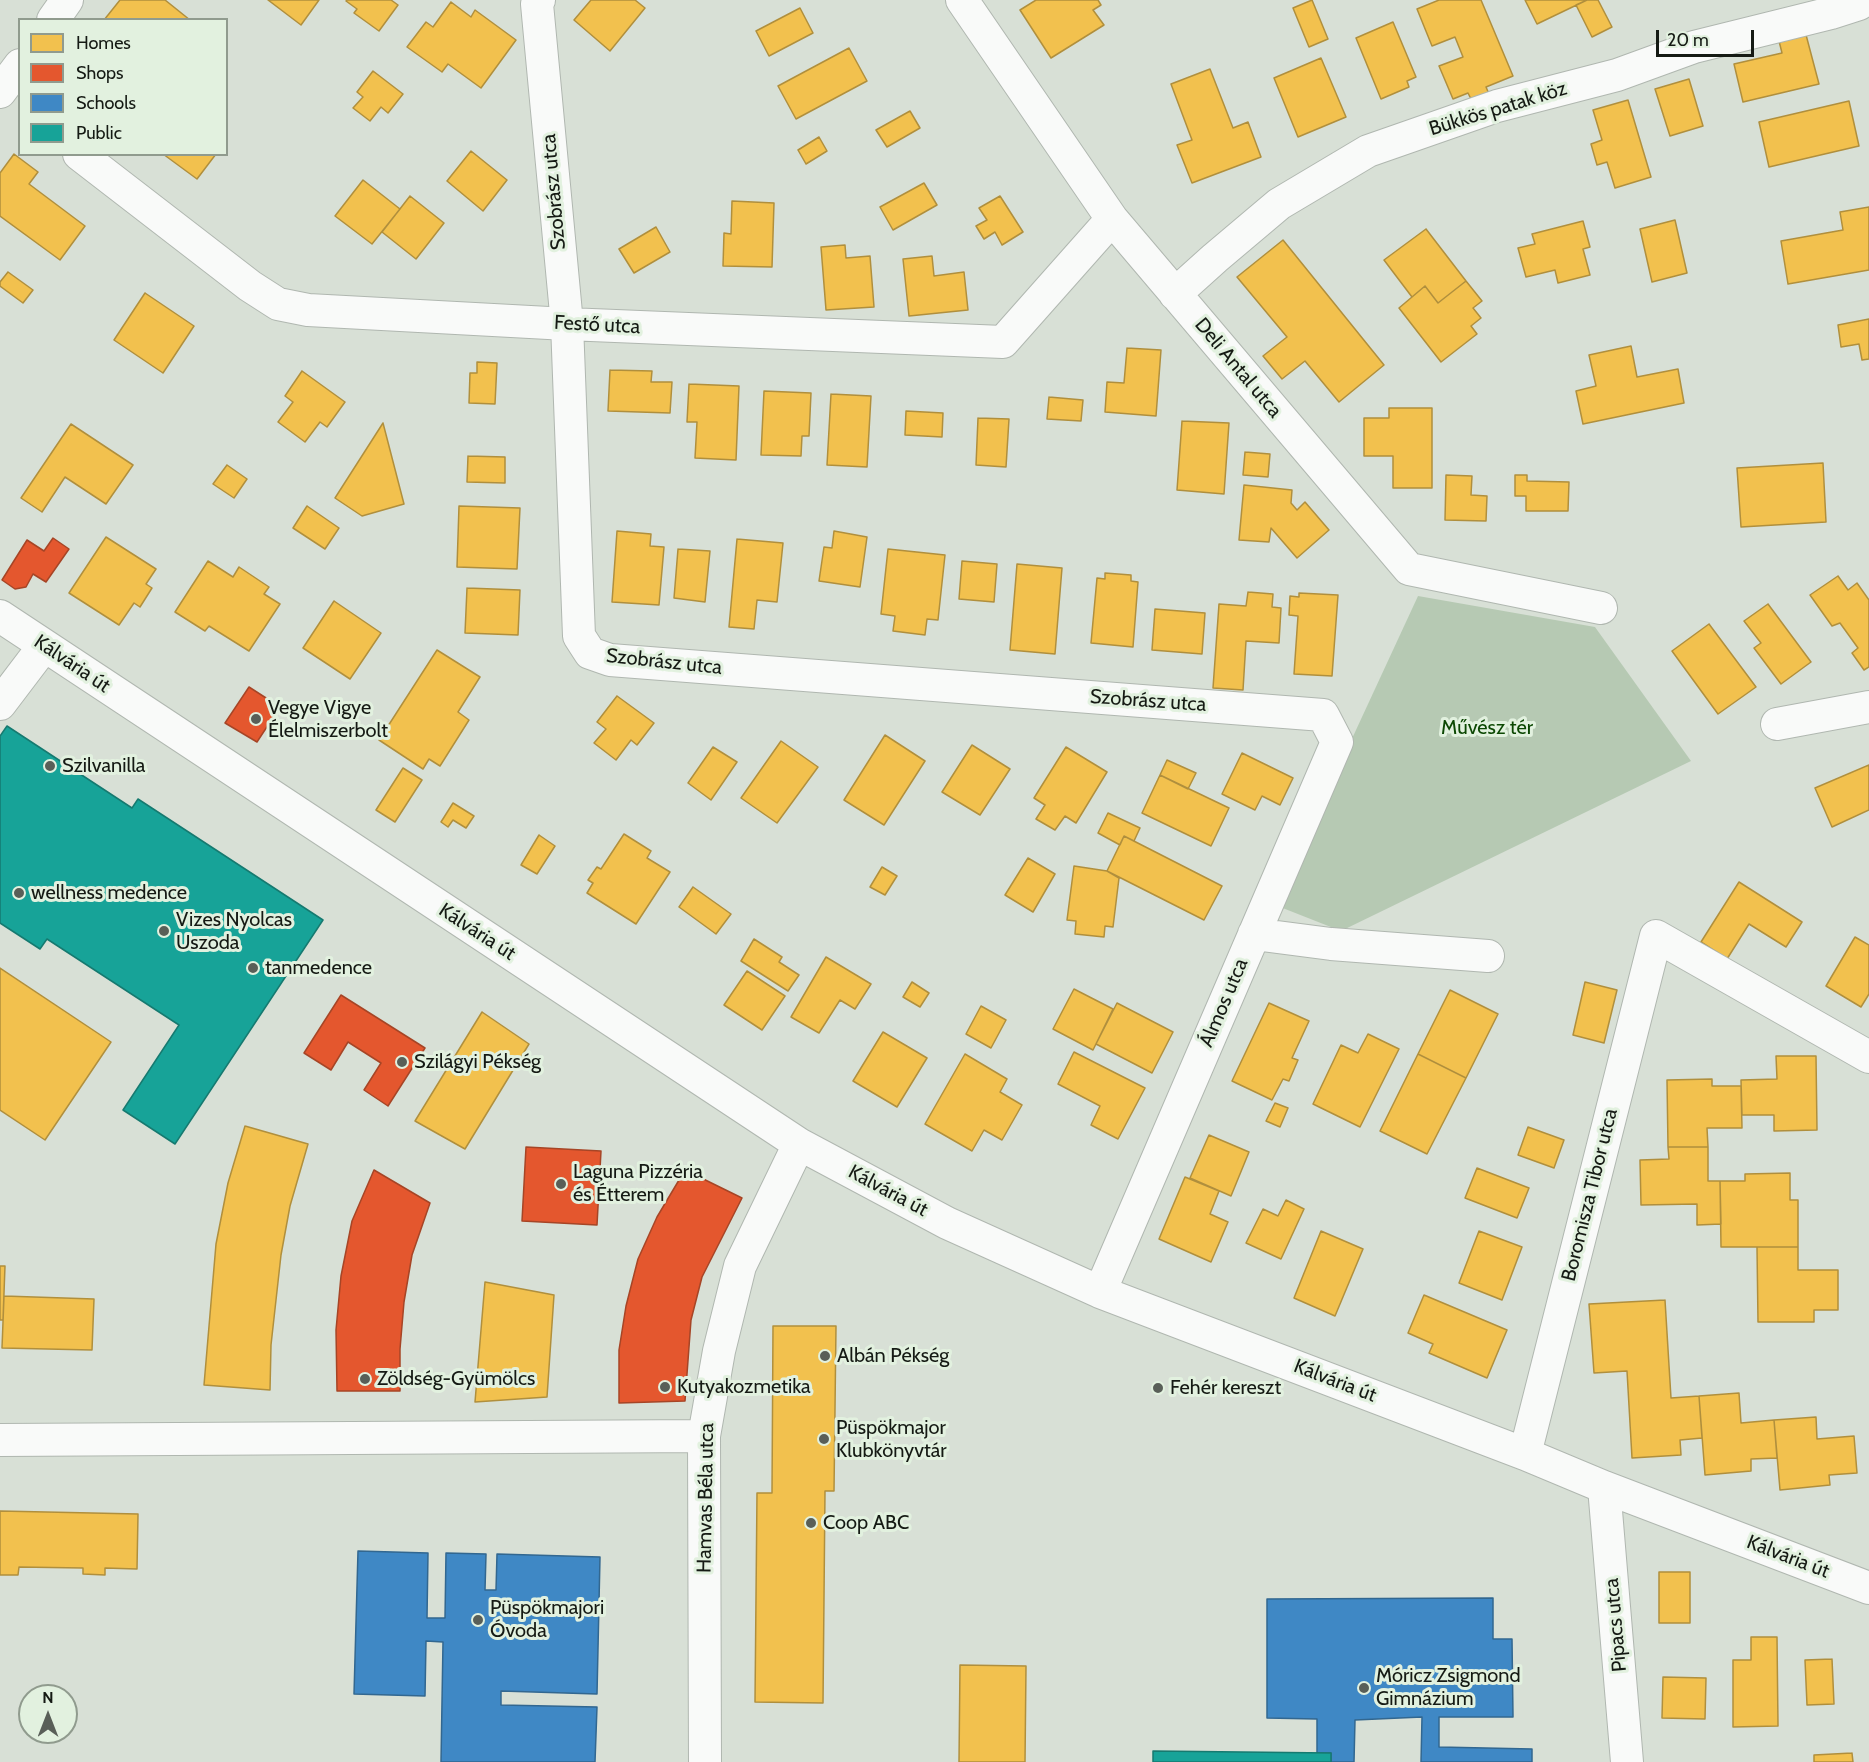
<!DOCTYPE html>
<meta charset="utf-8">
<style>
body{margin:0}
#map{position:relative;width:1869px;height:1762px;overflow:hidden;background:#d8e0d6;font-family:Cabin,sans-serif}
canvas{display:block}
.legend{position:absolute;left:18px;top:18px;width:210px;height:138px;box-sizing:border-box;background:#e2f1df;border:2px solid #909b8e;margin:0;padding:8px 10px;list-style:none;font-size:18px;color:#151a14}
.legend li{display:flex;align-items:center;gap:12px;height:30px}
.legend b{width:30px;border:2px solid #909b8e}
.north{position:absolute;left:18px;top:1684px;width:60px;height:60px;box-sizing:border-box;background:#e2f1df;border:2px solid #909b8e;border-radius:50%;rotate:0deg;font-size:16px;font-weight:700;line-height:24px;text-align:center;color:#151a14}
.north::after{content:'';display:block;margin:auto;width:21px;height:27px;background:#595f58;clip-path:polygon(50% 0,100% 100%,50% 72%,0 100%)}
.scale{position:absolute;left:1656px;top:30px;width:98px;height:27px;box-sizing:border-box;border:3px solid #151a14;border-top:0;padding-left:8px;font-size:18px;line-height:21px;white-space:nowrap;color:#151a14;-webkit-text-stroke:4px #e2f1df;paint-order:stroke}
</style>
<div id="map">
<canvas width="1869" height="1762"></canvas>
<ul class="legend">
<li><b style="height:16px;background:#f2c14e"></b>Homes</li>
<li><b style="height:16px;background:#e4572e"></b>Shops</li>
<li><b style="height:16px;background:#3f88c5"></b>Schools</li>
<li><b style="height:16px;background:#17a398"></b>Public</li>
</ul>
<div class="north">N</div>
<div class="scale">20 m</div>
</div>
<script>
const ctx = document.querySelector('canvas').getContext('2d');
ctx.lineJoin = 'round';
function paint(path, color) {
  ctx.fillStyle = color;
  ctx.fill(path, 'evenodd');
}
function shape(rows) {
  const path = new Path2D();
  for (const r of rows) {
    path.moveTo(r[0], r[1]);
    for (let i = 2; i < r.length; i += 2) path.lineTo(r[i], r[i + 1]);
  }
  return path;
}
function strokePath(path, color, width, dash) {
  ctx.strokeStyle = color;
  ctx.lineWidth = width;
  ctx.lineCap = dash ? 'butt' : 'round';
  ctx.setLineDash(dash || []);
  ctx.stroke(path);
}
function drawText(font, color, halo, rows, align = 'center') {
  ctx.font = font + ' Cabin,sans-serif';
  ctx.lineWidth = 6;
  ctx.setLineDash([]);
  ctx.textBaseline = 'middle';
  ctx.strokeStyle = halo;
  ctx.fillStyle = color;
  for (const [text, x, y, turn = 0] of rows) {
    ctx.save();
    ctx.translate(x, y);
    ctx.rotate((+turn || 0) * Math.PI / 180);
    ctx.textAlign = isNaN(turn) ? turn : align;
    if (halo) ctx.strokeText(text, 0, 0);
    ctx.fillText(text, 0, 0);
    ctx.restore();
  }
}
paint(shape([
 [1418,596,1595,627,1691,761,1341,931,1275,905]
]), '#b6c9b3');
const homes = shape([
 [120,0,165,0,190,20,104,20,120,0],
 [268,0,319,0,301,25,268,0],
 [347,0,391,0,398,5,379,31,354,13,357,9,346,1,347,0],
 [591,0,635,0,645,8,610,51,574,20,591,0],
 [1036,0,1098,0,1101,5,1093,10,1104,25,1051,58,1020,10,1036,0],
 [1312,0,1328,39,1309,47,1293,8,1312,0],
 [1439,0,1481,0,1513,76,1486,87,1489,94,1472,101,1468,93,1453,99,1439,66,1463,57,1455,37,1432,46,1417,9,1439,0],
 [1525,0,1587,0,1537,24,1525,0],
 [1587,0,1598,0,1612,27,1592,37,1576,5,1587,0],
 [451,2,471,17,475,10,516,40,481,88,448,64,442,72,407,47,426,22,433,27,451,2],
 [800,8,813,33,769,56,756,31,800,8],
 [1393,22,1416,77,1407,81,1409,87,1381,99,1356,38,1393,22],
 [1805,31,1819,84,1743,102,1734,64,1782,53,1778,37,1805,31],
 [849,48,867,81,796,119,778,86,849,48],
 [1321,58,1346,117,1298,137,1274,78,1321,58],
 [1210,69,1233,128,1248,122,1261,157,1192,183,1177,145,1192,140,1171,84,1210,69],
 [373,71,403,94,388,113,381,107,370,121,353,108,363,97,357,92,373,71],
 [1689,79,1703,126,1670,136,1655,89,1689,79],
 [1628,100,1651,177,1615,188,1607,162,1597,165,1591,144,1602,140,1593,110,1628,100],
 [1849,101,1859,146,1769,167,1759,122,1849,101],
 [910,111,920,128,887,147,876,130,910,111],
 [819,137,827,151,806,164,798,150,819,137],
 [471,151,507,180,483,211,447,181,471,151],
 [14,154,38,172,29,184,85,226,60,260,0,216,0,173,14,154],
 [163,154,216,154,197,179,163,154],
 [363,180,400,209,372,244,335,216,363,180],
 [924,183,937,205,893,230,880,207,924,183],
 [410,196,444,223,416,259,382,232,410,196],
 [1000,196,1023,232,1002,245,995,232,984,239,976,226,987,220,979,208,1000,196],
 [732,201,774,203,772,267,723,266,724,233,731,234,732,201],
 [1869,207,1869,270,1788,284,1781,241,1843,230,1840,212,1869,207],
 [1675,220,1687,273,1652,282,1640,229,1675,220],
 [1583,221,1590,247,1583,249,1590,275,1558,283,1555,270,1526,277,1518,248,1535,244,1532,234,1583,221],
 [656,227,670,252,634,273,619,249,656,227],
 [1426,229,1466,281,1438,303,1425,286,1412,297,1384,260,1426,229],
 [1283,240,1384,365,1339,402,1305,361,1282,379,1263,356,1287,337,1237,277,1283,240],
 [845,245,846,258,870,256,874,307,826,310,821,247,845,245],
 [932,256,934,276,964,272,968,310,909,316,903,259,932,256],
 [8,272,33,290,23,303,0,286,0,282,8,272],
 [1466,281,1482,301,1473,308,1481,318,1471,326,1477,334,1441,362,1399,308,1425,286,1438,303,1466,281],
 [145,293,194,326,163,373,114,340,145,293],
 [1869,319,1869,359,1862,360,1859,344,1841,347,1838,325,1869,319],
 [1631,346,1637,377,1678,369,1684,403,1583,424,1576,391,1596,386,1589,355,1631,346],
 [1127,348,1161,350,1156,416,1105,412,1107,382,1124,383,1127,348],
 [477,362,497,363,495,404,469,403,470,373,477,373,477,362],
 [610,370,652,371,651,382,672,382,670,413,608,411,610,370],
 [302,371,345,402,327,427,320,422,305,442,278,422,293,402,285,396,302,371],
 [689,384,739,386,736,460,695,458,697,422,687,422,689,384],
 [764,391,811,393,809,436,802,436,801,456,761,455,764,391],
 [831,394,871,396,867,467,827,465,831,394],
 [1049,397,1083,400,1081,421,1047,419,1049,397],
 [1389,408,1432,408,1432,488,1393,488,1393,456,1364,456,1364,418,1389,418,1389,408],
 [906,411,943,413,942,437,905,435,906,411],
 [978,418,1009,419,1006,467,976,465,978,418],
 [1182,421,1229,423,1224,494,1177,490,1182,421],
 [383,423,404,504,362,516,335,498,383,423],
 [71,424,133,465,106,504,65,477,42,512,21,498,71,424],
 [1245,452,1270,454,1268,477,1243,475,1245,452],
 [468,456,505,457,505,483,467,482,468,456],
 [1823,463,1826,522,1741,527,1737,468,1823,463],
 [227,465,247,479,234,498,213,484,227,465],
 [1446,475,1472,476,1471,495,1487,496,1486,521,1445,520,1446,475],
 [1515,475,1527,475,1527,481,1569,482,1568,511,1526,511,1526,496,1515,496,1515,475],
 [1244,485,1292,490,1291,503,1297,510,1305,502,1329,530,1297,558,1271,528,1269,542,1239,540,1244,485],
 [307,506,339,528,325,549,293,528,307,506],
 [459,506,520,508,517,569,457,567,459,506],
 [617,531,651,534,650,546,664,547,659,605,612,602,617,531],
 [834,531,867,537,860,587,819,581,824,547,832,548,834,531],
 [106,537,156,569,146,584,152,588,140,607,134,603,119,625,69,593,106,537],
 [737,539,783,543,777,602,757,600,754,629,729,627,737,539],
 [678,549,710,551,705,602,674,598,678,549],
 [888,549,945,555,938,620,927,619,925,635,893,631,895,616,881,614,888,549],
 [208,561,233,577,239,567,269,587,264,594,280,604,249,651,209,626,205,631,175,612,208,561],
 [962,561,997,564,994,602,959,599,962,561],
 [1017,564,1062,568,1055,654,1010,650,1017,564],
 [1105,573,1131,575,1131,581,1138,582,1133,647,1091,643,1097,578,1105,579,1105,573],
 [1838,576,1848,590,1857,583,1869,600,1869,667,1864,670,1852,653,1858,648,1840,623,1832,626,1810,595,1838,576],
 [467,588,520,590,518,635,465,633,467,588],
 [1248,592,1273,594,1272,607,1281,608,1279,643,1246,641,1243,690,1213,688,1219,604,1246,606,1248,592],
 [1299,593,1338,595,1332,676,1294,674,1298,616,1289,615,1290,596,1299,597,1299,593],
 [334,601,381,633,350,679,303,648,334,601],
 [1768,604,1811,662,1781,684,1754,648,1761,643,1744,621,1768,604],
 [1155,609,1205,613,1202,654,1152,650,1155,609],
 [1709,624,1756,687,1718,714,1672,651,1709,624],
 [437,650,480,677,458,712,469,720,440,766,429,759,423,769,379,740,437,650],
 [617,696,654,723,637,745,631,740,616,760,594,743,606,729,597,722,617,696],
 [885,735,925,761,884,825,844,800,885,735],
 [781,741,818,767,777,823,741,798,781,741],
 [972,745,1010,769,980,815,942,792,972,745],
 [713,747,737,762,711,800,688,783,713,747],
 [1066,747,1107,772,1076,823,1065,816,1055,830,1036,819,1045,805,1034,798,1066,747],
 [1242,753,1293,778,1280,805,1262,796,1255,810,1222,794,1242,753],
 [1167,760,1196,773,1188,789,1160,775,1167,760],
 [1869,765,1869,810,1832,827,1815,788,1869,765],
 [403,768,422,780,395,822,376,810,403,768],
 [1160,775,1229,808,1211,846,1142,813,1160,775],
 [453,803,474,816,466,828,453,820,448,827,441,822,453,803],
 [1108,813,1140,828,1134,841,1124,836,1120,845,1098,833,1108,813],
 [624,834,651,851,647,858,670,872,636,924,587,893,593,883,588,880,597,867,601,869,624,834],
 [539,835,555,846,537,874,521,865,539,835],
 [1124,836,1222,886,1204,920,1107,871,1124,836],
 [1028,858,1055,874,1033,912,1005,895,1028,858],
 [1074,866,1107,871,1119,878,1113,927,1105,926,1104,937,1075,934,1076,921,1067,920,1074,866],
 [882,867,897,876,885,895,870,887,882,867],
 [1739,882,1802,922,1786,947,1749,924,1727,959,1701,942,1739,882],
 [693,887,731,914,716,934,679,907,693,887],
 [1855,937,1869,945,1869,994,1861,1007,1826,986,1855,937],
 [754,939,782,957,779,962,799,975,788,991,741,961,754,939],
 [826,957,871,984,855,1009,840,1000,819,1033,791,1017,826,957],
 [0,968,111,1042,45,1140,0,1110,0,968],
 [747,971,785,996,762,1030,724,1005,747,971],
 [912,982,929,993,920,1007,903,997,912,982],
 [1585,982,1617,990,1604,1043,1573,1035,1585,982],
 [1074,989,1113,1009,1093,1050,1053,1029,1074,989],
 [1450,990,1498,1014,1466,1078,1418,1054,1450,990],
 [1117,1003,1173,1032,1152,1073,1096,1044,1117,1003],
 [1269,1003,1309,1021,1292,1058,1298,1060,1289,1081,1283,1079,1272,1100,1232,1081,1269,1003],
 [981,1006,1006,1020,991,1048,966,1034,981,1006],
 [482,1012,529,1044,465,1149,415,1121,482,1012],
 [883,1032,927,1058,897,1107,853,1081,883,1032],
 [1368,1034,1399,1049,1360,1127,1313,1104,1341,1045,1358,1053,1368,1034],
 [1074,1052,1145,1088,1118,1139,1091,1125,1100,1106,1058,1084,1074,1052],
 [965,1054,1007,1079,1000,1092,1022,1105,1002,1140,984,1130,972,1151,925,1124,965,1054],
 [1418,1054,1466,1078,1427,1154,1380,1131,1418,1054],
 [1776,1056,1816,1056,1817,1130,1774,1131,1774,1115,1742,1115,1741,1080,1777,1079,1776,1056],
 [1712,1079,1712,1086,1741,1086,1742,1128,1707,1128,1708,1147,1668,1147,1667,1080,1712,1079],
 [1275,1103,1288,1108,1280,1127,1266,1121,1275,1103],
 [245,1126,308,1144,290,1206,281,1255,271,1345,270,1390,204,1385,216,1244,228,1183,245,1126],
 [1528,1127,1564,1140,1554,1168,1518,1155,1528,1127],
 [1209,1135,1249,1152,1231,1196,1190,1178,1209,1135],
 [1668,1147,1708,1147,1708,1181,1720,1181,1721,1224,1697,1225,1697,1204,1641,1205,1640,1160,1669,1159,1668,1147],
 [1477,1168,1529,1188,1517,1218,1465,1198,1477,1168],
 [1790,1173,1790,1200,1798,1200,1798,1247,1721,1247,1720,1181,1745,1181,1745,1174,1790,1173],
 [1185,1177,1219,1191,1210,1214,1228,1222,1211,1262,1159,1239,1185,1177],
 [1286,1200,1304,1209,1281,1259,1246,1243,1263,1209,1278,1216,1286,1200],
 [1321,1231,1363,1249,1335,1316,1294,1298,1321,1231],
 [1479,1231,1522,1247,1502,1300,1459,1283,1479,1231],
 [1757,1247,1798,1247,1798,1270,1838,1270,1838,1310,1814,1310,1814,1322,1758,1322,1757,1247],
 [0,1266,5,1266,3,1320,0,1320,0,1266],
 [485,1282,554,1295,547,1397,475,1402,485,1282],
 [1424,1295,1507,1330,1487,1378,1429,1353,1433,1344,1408,1333,1424,1295],
 [4,1296,94,1299,92,1350,2,1348,4,1296],
 [1665,1300,1671,1398,1699,1396,1702,1438,1680,1440,1681,1455,1632,1458,1627,1371,1594,1373,1589,1304,1665,1300],
 [773,1326,836,1326,834,1491,825,1491,823,1703,755,1702,757,1493,772,1493,773,1326],
 [1739,1393,1741,1423,1774,1420,1777,1458,1751,1459,1751,1471,1705,1475,1699,1396,1739,1393],
 [1816,1417,1817,1439,1854,1436,1857,1473,1829,1475,1830,1485,1780,1490,1774,1420,1816,1417],
 [0,1511,138,1514,137,1569,105,1568,105,1575,83,1574,83,1568,19,1567,18,1575,0,1575,0,1511],
 [1659,1572,1690,1572,1690,1623,1659,1623,1659,1572],
 [1751,1637,1777,1637,1778,1726,1733,1727,1733,1660,1751,1660,1751,1637],
 [1832,1659,1834,1704,1807,1705,1805,1660,1832,1659],
 [960,1665,1026,1666,1025,1762,959,1762,960,1665],
 [1663,1677,1706,1678,1705,1719,1662,1718,1663,1677],
 [1852,1753,1853,1762,1814,1762,1814,1755,1852,1753]
]);
paint(homes, '#f2c14e');
strokePath(homes, '#b08f3d', 1.5);
const shops = shape([
 [53,538,69,549,46,582,33,574,26,587,15,589,2,580,27,540,44,551,53,538],
 [249,687,280,707,257,742,225,723,249,687],
 [341,995,425,1048,388,1106,364,1090,381,1063,348,1042,331,1070,304,1053,341,995],
 [526,1147,601,1151,597,1225,522,1221,526,1147],
 [374,1170,430,1203,412,1255,404,1302,400,1349,400,1391,337,1391,336,1330,341,1276,352,1221,374,1170],
 [685,1170,742,1198,702,1277,691,1320,685,1401,619,1403,619,1350,626,1306,638,1259,657,1217,685,1170]
]);
paint(shops, '#e4572e');
strokePath(shops, '#a64526', 1.5);
const schools = shape([
 [358,1551,428,1553,427,1618,445,1618,446,1553,486,1554,485,1590,496,1590,497,1554,600,1557,597,1694,501,1691,501,1705,597,1707,595,1762,441,1762,443,1642,426,1641,425,1696,354,1694,358,1551],
 [1493,1598,1493,1639,1512,1639,1513,1717,1439,1717,1439,1747,1532,1749,1532,1762,1421,1762,1422,1717,1355,1720,1354,1762,1331,1762,1331,1753,1317,1753,1317,1719,1267,1718,1267,1599,1493,1598]
]);
paint(schools, '#3f88c5');
strokePath(schools, '#326790', 1.5);
const public = shape([
 [7,726,132,808,138,799,323,920,175,1144,123,1110,179,1025,47,939,40,949,0,923,0,736,7,726],
 [1153,1751,1331,1753,1331,1762,1153,1762,1153,1751]
]);
paint(public, '#17a398');
strokePath(public, '#167a70', 1.5);
const minor = shape([
 [539,0,537,4,567,324,579,636,590,653,610,660,1323,715,1337,742,1100,1292],
 [962,0,1112,219,1409,569,1601,608],
 [53,20,67,0],
 [0,92,20,65],
 [79,154,250,286,278,304,308,310,567,324,1003,342,1112,219],
 [1175,294,1215,258,1279,204,1368,151,1497,106,1617,75,1694,47,1831,13,1859,4],
 [0,616,799,1144,947,1223,1100,1292,1525,1454,1604,1487,1869,1588],
 [0,704,44,646],
 [1777,724,1869,707],
 [1254,934,1331,944,1488,956],
 [0,1440,704,1436],
 [1525,1454,1656,936,1869,1057],
 [1604,1487,1627,1762],
 [705,1762,704,1436,719,1351,740,1266,799,1144]
]);
strokePath(minor, '#b0b7b0', 34);
strokePath(minor, '#f9faf9', 32);
for (const [x, y, r, color] of [
 [256,719,6,"#595f58"],
 [50,766,6,"#595f58"],
 [19,893,6,"#595f58"],
 [164,931,6,"#595f58"],
 [253,968,6,"#595f58"],
 [402,1062,6,"#595f58"],
 [561,1184,6,"#595f58"],
 [825,1356,6,"#595f58"],
 [365,1379,6,"#595f58"],
 [665,1387,6,"#595f58"],
 [1158,1388,6,"#595f58"],
 [824,1439,6,"#595f58"],
 [811,1523,6,"#595f58"],
 [478,1620,6,"#595f58"],
 [1364,1688,6,"#595f58"]
]) {
  const dot = new Path2D();
  dot.arc(x, y, r, 0, 2 * Math.PI);
  ctx.fillStyle = color;
  ctx.fill(dot);
  strokePath(dot, '#e2f1df', 2);
}
drawText('20px', '#151a14', '#e2f1df', [
 ["Bükkös patak köz",1498,109,-17],
 ["Szobrász utca",554,192,-95],
 ["Festő utca",597,325,3],
 ["Deli Antal utca",1238,368,50],
 ["Szobrász utca",664,662,6],
 ["Kálvária út",72,664,34],
 ["Szobrász utca",1148,701,4],
 ["Kálvária út",477,932,33],
 ["Álmos utca",1224,1003,-67],
 ["Kálvária út",888,1191,28],
 ["Boromisza Tibor utca",1590,1195,-76],
 ["Kálvária út",1335,1381,21],
 ["Hamvas Béla utca",706,1498,-89],
 ["Kálvária út",1788,1557,21],
 ["Pipacs utca",1616,1625,-95]
]);
drawText('20px', '#151a14', '#e2f1df', [
 ["Vegye Vigye",268,708],
 ["Élelmiszerbolt",268,731],
 ["Szilvanilla",62,766],
 ["wellness medence",31,893],
 ["Vizes Nyolcas",176,920],
 ["Uszoda",176,943],
 ["tanmedence",265,968],
 ["Szilágyi Pékség",414,1062],
 ["Laguna Pizzéria",573,1172],
 ["és Étterem",573,1195],
 ["Albán Pékség",837,1356],
 ["Zöldség-Gyümölcs",377,1379],
 ["Kutyakozmetika",677,1387],
 ["Fehér kereszt",1170,1388],
 ["Püspökmajor",836,1428],
 ["Klubkönyvtár",836,1451],
 ["Coop ABC",823,1523],
 ["Püspökmajori",490,1608],
 ["Óvoda",490,1631],
 ["Móricz Zsigmond",1376,1676],
 ["Gimnázium",1376,1699]
], 'left');
drawText('20px', '#0c4803', '#e2f1df', [
 ["Művész tér",1487,728]
]);
</script>
